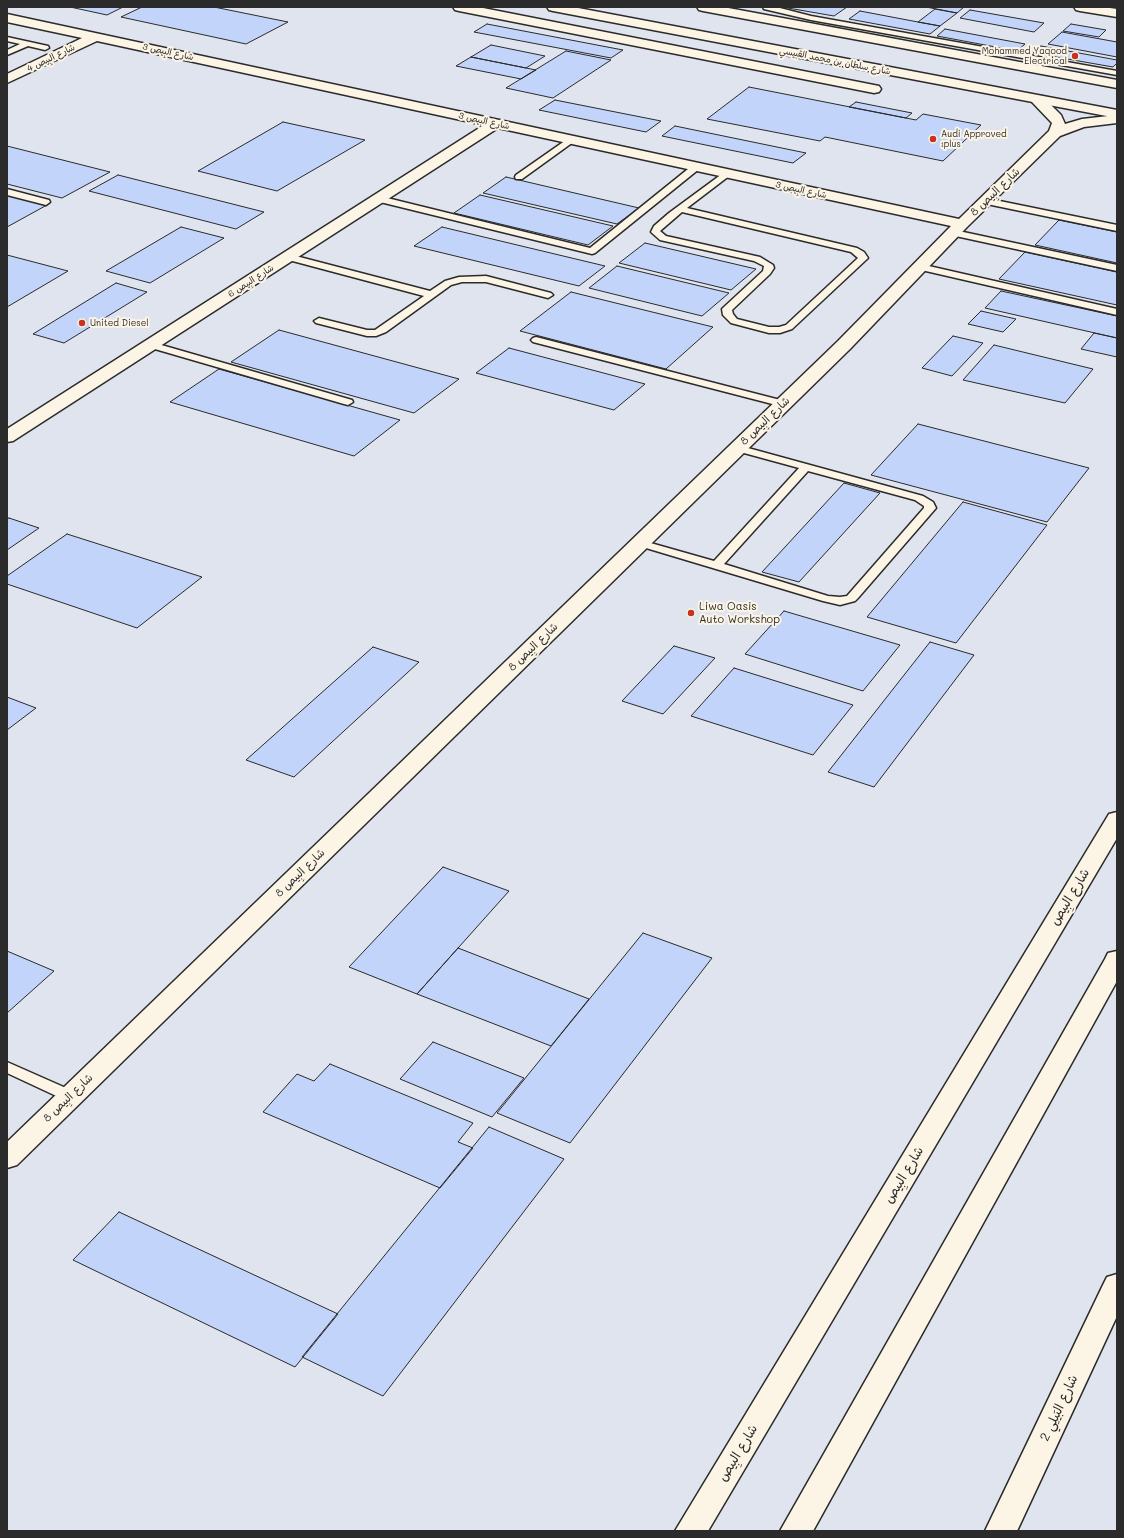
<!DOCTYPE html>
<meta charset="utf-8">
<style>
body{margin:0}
#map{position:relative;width:1124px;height:1538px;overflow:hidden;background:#ebebeb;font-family:Mali,sans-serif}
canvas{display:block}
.frame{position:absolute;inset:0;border:8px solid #2b2b2b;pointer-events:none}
</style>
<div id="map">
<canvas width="1124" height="1538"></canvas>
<div class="frame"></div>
</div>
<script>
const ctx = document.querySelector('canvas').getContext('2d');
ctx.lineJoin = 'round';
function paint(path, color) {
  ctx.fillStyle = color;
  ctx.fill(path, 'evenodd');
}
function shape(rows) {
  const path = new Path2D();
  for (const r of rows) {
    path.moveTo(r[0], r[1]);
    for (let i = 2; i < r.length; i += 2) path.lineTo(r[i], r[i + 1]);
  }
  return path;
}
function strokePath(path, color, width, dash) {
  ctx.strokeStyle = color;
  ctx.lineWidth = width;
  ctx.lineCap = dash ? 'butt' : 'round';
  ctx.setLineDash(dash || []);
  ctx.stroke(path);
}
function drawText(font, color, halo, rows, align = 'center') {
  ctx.font = font + ' Mali,"Playpen Sans Arabic",sans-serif';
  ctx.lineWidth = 4;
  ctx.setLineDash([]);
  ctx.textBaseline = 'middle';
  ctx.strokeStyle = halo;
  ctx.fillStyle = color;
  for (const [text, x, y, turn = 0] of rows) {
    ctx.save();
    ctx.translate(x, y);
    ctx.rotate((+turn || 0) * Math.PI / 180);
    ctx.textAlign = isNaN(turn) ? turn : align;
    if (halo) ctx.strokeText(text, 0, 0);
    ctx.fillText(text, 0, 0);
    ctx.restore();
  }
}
paint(shape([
 [7,7,1117,7,1117,1531,7,1531]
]), '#dfe4ef');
const building = shape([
 [70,7,123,7,107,15,70,7],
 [142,7,214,7,288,22,246,44,121,17,142,7],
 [782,7,847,7,834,16,782,7],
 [926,7,964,7,957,13,926,7],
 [935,9,957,13,940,26,918,22,935,9],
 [970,10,1044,23,1034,32,960,18,970,10],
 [860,11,918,22,940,26,930,34,849,19,860,11],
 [487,24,623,50,611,58,474,32,487,24],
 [1071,24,1106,30,1099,37,1063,31,1071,24],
 [945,29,1025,44,1017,51,937,36,945,29],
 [1062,32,1117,42,1117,57,1048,44,1062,32],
 [491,45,545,56,526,68,471,57,491,45],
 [1041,46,1117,60,1117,63,1113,67,1033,53,1041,46],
 [566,51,611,60,553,98,506,88,566,51],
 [471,57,536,70,521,79,456,66,471,57],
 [749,87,916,120,923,114,981,125,943,161,825,137,820,141,707,119,749,87],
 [555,100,661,121,646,132,539,110,555,100],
 [856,102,912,113,906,118,849,107,856,102],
 [283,122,365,140,277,191,198,171,283,122],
 [675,126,806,153,793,163,662,136,675,126],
 [7,146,110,172,62,198,7,184,7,146],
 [118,175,264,212,236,229,89,191,118,175],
 [506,177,639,208,617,224,483,193,506,177],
 [7,194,47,205,7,227,7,194],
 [480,195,613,226,588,245,454,213,480,195],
 [1059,220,1117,232,1117,263,1035,245,1059,220],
 [181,227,224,238,150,283,106,271,181,227],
 [442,227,605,266,579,286,414,246,442,227],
 [645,243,756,269,731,290,619,263,645,243],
 [1025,252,1117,272,1117,305,999,279,1025,252],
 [7,255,68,271,7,307,7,255],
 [617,266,729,293,702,316,589,288,617,266],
 [116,283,147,292,64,343,33,334,116,283],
 [1001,291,1117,316,1117,338,985,308,1001,291],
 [571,292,713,327,666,369,520,331,571,292],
 [981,311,1016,319,1003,332,968,324,981,311],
 [279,330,459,379,414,413,231,362,279,330],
 [1094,333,1117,338,1117,357,1081,349,1094,333],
 [953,336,983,343,952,376,922,368,953,336],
 [994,345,1093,369,1065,403,963,380,994,345],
 [509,348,645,384,614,410,476,373,509,348],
 [219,369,400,420,354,456,170,402,219,369],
 [918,424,1089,468,1047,522,871,475,918,424],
 [844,483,880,493,799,582,762,572,844,483],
 [963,502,1047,525,956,643,867,617,963,502],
 [9,518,39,528,7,550,7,519,9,518],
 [67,534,202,577,137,628,7,584,7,576,67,534],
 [784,611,900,645,863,691,745,654,784,611],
 [930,642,974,655,874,787,828,772,930,642],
 [674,646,715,658,663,714,622,701,674,646],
 [373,647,419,662,294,777,246,760,373,647],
 [734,668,853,705,813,755,691,716,734,668],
 [7,697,36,708,7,730,7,697],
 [443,867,509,891,417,994,349,967,443,867],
 [643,933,712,958,570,1143,497,1113,643,933],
 [458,948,589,999,551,1046,417,994,458,948],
 [7,951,54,971,7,1013,7,951],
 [433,1042,524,1078,492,1117,400,1079,433,1042],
 [330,1064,473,1123,458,1142,473,1148,440,1188,263,1112,297,1074,314,1081,330,1064],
 [489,1127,564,1159,383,1396,302,1357,489,1127],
 [119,1212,338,1314,295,1367,73,1260,119,1212]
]);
paint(building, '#c2d4f9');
strokePath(building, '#2b2b2b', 1);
const service = shape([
 [763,7,776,7,811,16,1117,71,1117,75,811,20,764,9,763,7],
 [7,37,48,46,49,48,45,50,28,46,7,55,7,50,20,44,7,41,7,37],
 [569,138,572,138,576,140,522,179,516,179,515,177,516,175,569,138],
 [696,164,699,165,700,167,699,169,595,253,592,254,376,201,375,199,379,196,590,248,693,165,696,164],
 [726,171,730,174,729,176,687,208,857,248,864,252,868,258,792,329,780,333,769,333,731,323,723,315,722,309,724,307,763,271,764,266,754,261,660,240,651,232,654,226,669,213,726,171],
 [682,212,851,252,858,258,786,325,779,327,769,327,737,319,733,314,732,310,770,274,774,268,773,265,760,257,666,236,660,231,682,212],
 [7,189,49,200,50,202,46,205,7,195,7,189],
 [985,198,1117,225,1117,231,982,203,981,201,982,199,985,198],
 [954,230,1117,265,1117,271,951,235,950,233,954,230],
 [288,254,430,291,445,281,459,277,486,276,551,293,553,295,548,298,486,282,462,282,451,285,386,332,376,336,367,336,316,323,314,321,319,318,367,330,375,330,424,296,285,259,283,257,288,254],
 [920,264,1117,309,1117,315,917,269,915,267,917,265,920,264],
 [536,337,788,402,789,404,784,407,533,342,531,340,533,338,536,337],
 [151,342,352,400,353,402,348,405,344,404,148,347,146,345,151,342],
 [737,445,923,496,933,502,936,508,858,598,855,601,840,605,823,601,636,545,634,543,636,541,640,540,714,561,799,468,733,450,732,448,737,445],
 [808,471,915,500,924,506,924,508,847,596,840,597,828,596,724,564,808,471],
 [7,1062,75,1092,78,1096,75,1100,70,1102,65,1100,7,1073,7,1062]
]);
const minor = shape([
 [453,7,478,7,874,85,879,86,881,89,879,92,874,93,459,11,455,10,453,7],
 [1074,7,1103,7,1117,9,1117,17,1080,11,1076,10,1074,7],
 [7,14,959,219,1049,131,1052,123,1032,102,1030,99,1032,96,1042,96,1061,115,1065,124,1082,119,1117,115,1117,123,1084,127,1060,136,967,227,850,349,17,1165,7,1168,7,1142,838,341,951,226,498,128,13,441,7,442,7,429,484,125,97,41,7,83,7,74,82,38,7,22,7,14],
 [1117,1274,1117,1316,1017,1531,985,1531,1103,1285,1107,1277,1117,1274]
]);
const tertiary = shape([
 [1117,812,1117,838,708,1531,675,1531,1106,819,1109,814,1117,812],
 [1117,951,1117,981,813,1531,780,1531,1105,959,1108,953,1117,951]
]);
const secondary = shape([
 [547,7,573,7,1117,110,1117,118,553,11,549,10,547,7],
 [697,7,723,7,1117,80,1117,88,703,11,699,10,697,7]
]);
strokePath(service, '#2b2b2b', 3);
strokePath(minor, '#2b2b2b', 3);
strokePath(tertiary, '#2b2b2b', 3);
strokePath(secondary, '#2b2b2b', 3);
paint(service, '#fcf5e5');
paint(minor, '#fcf5e5');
paint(tertiary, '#fcf5e5');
paint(secondary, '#fcf5e5');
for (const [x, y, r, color] of [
 [1075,56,4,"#c8321e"],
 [933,139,4,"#c8321e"],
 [82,323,4,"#c8321e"],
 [691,613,4,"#c8321e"]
]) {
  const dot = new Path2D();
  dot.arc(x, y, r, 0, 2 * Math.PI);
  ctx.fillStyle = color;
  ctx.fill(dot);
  strokePath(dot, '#fcf5e5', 1.5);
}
drawText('9px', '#2b2b2b', '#fcf5e5', [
 ["Mohammed Yaqood",1067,51,"right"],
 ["Electrical",1067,61,"right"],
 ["Audi Approved",941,134],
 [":plus",941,144],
 ["United Diesel",90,323]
], 'left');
drawText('9px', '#2b2b2b', '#fcf5e5', [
 ["شارع البِيص 3",168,52,12],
 ["شارع البِيص 4",51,58,-26],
 ["شارع سلطان بن محمد القبيسي",835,61,11],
 ["شارع البِيص 3",484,121,12],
 ["شارع البِيص 3",801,190,12],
 ["شارع البِيص 6",251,281,-33]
]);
drawText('11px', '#2b2b2b', '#fcf5e5', [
 ["شارع البِيص 8",995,192,-44],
 ["شارع البِيص 8",765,421,-44],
 ["شارع البِيص 8",533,647,-44],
 ["شارع البِيص 8",300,873,-44],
 ["شارع البِيص 8",68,1098,-44]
]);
drawText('11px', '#2b2b2b', '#fcf5e5', [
 ["Liwa Oasis",699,607],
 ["Auto Workshop",699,620]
], 'left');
drawText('13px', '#2b2b2b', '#fcf5e5', [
 ["شارع البِيص",1070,897,-59],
 ["شارع البِيص",904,1175,-59],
 ["شارع البَيلِي 2",1059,1408,-65],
 ["شارع البِيص",738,1453,-59]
]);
</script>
